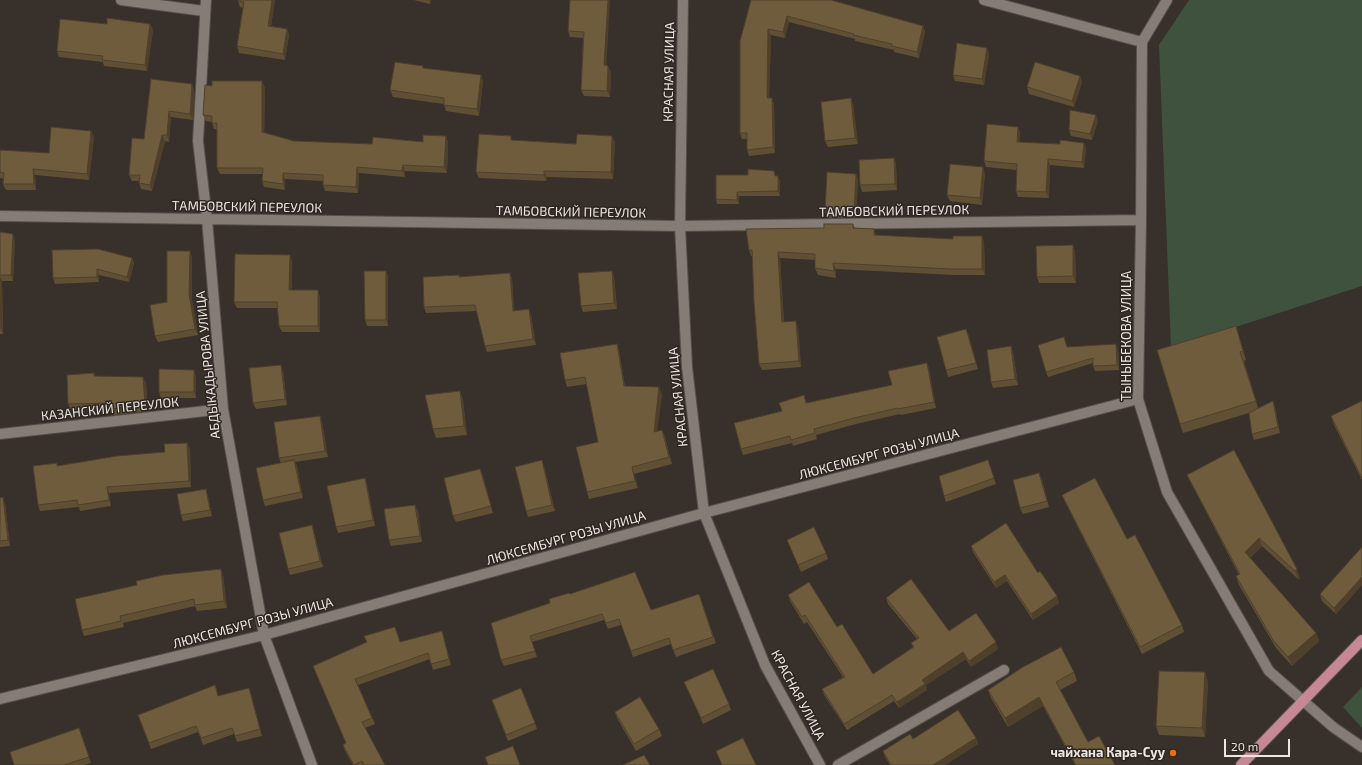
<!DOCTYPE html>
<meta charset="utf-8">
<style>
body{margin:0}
#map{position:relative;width:1362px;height:765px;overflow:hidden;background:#38302b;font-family:"Exo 2",sans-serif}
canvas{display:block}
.scale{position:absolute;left:1224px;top:739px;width:66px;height:18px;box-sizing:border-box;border:2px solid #ece7e3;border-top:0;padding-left:5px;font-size:12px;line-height:14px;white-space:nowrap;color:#ece7e3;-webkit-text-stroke:3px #2e2621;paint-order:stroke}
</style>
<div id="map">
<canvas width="1362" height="765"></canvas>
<div class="scale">20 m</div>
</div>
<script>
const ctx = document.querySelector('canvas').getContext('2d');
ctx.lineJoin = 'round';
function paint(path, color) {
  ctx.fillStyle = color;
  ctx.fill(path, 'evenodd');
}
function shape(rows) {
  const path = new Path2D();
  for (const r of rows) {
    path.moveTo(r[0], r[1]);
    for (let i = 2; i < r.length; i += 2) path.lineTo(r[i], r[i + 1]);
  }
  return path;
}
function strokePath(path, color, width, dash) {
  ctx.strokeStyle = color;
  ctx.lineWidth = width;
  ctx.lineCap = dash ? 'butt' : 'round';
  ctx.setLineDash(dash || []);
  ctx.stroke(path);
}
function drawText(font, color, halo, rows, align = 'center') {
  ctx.font = font + ' "Exo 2",sans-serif';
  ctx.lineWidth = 3;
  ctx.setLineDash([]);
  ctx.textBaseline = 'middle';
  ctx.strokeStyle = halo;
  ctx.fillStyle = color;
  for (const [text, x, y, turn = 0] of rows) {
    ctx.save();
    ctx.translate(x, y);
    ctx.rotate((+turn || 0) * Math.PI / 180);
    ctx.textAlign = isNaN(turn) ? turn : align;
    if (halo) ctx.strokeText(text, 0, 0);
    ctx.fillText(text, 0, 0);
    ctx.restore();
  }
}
paint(shape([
 [1189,0,1362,0,1362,286,1171,348,1159,45],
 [1362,687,1362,728,1343,707]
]), '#3e523d');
const minor = shape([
 [121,0,204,11],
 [206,0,198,141,207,219,223,409,264,635,312,765],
 [683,0,680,226,687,367,704,513,765,665,820,765],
 [984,0,1142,42],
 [1167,0,1142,42,1141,220,1138,399,1167,492,1269,671,1333,727,1362,747],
 [0,216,680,226,1141,220],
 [0,434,223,409],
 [0,699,264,635,704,513,1138,399],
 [838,765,1004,670]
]);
const major = shape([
 [1241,765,1362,640]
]);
strokePath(minor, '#554e49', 12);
strokePath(major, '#554e49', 12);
strokePath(minor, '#867c76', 10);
strokePath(major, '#c78896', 10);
paint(shape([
 [275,0,271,26,287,29,289,35,285,60,239,53,237,46,243,8,240,7,238,1],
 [414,0,431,0,430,4],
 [570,0,606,65,611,72,610,97,584,96,581,90,583,38,570,37,568,31],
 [751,0,923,26,925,32,919,58,894,52,894,50,855,41,855,39,789,22,785,38,771,35,769,98,774,104,775,153,749,156,747,150,747,139,742,139,740,133],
 [107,24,150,24,153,30,147,71,104,66,103,62,59,57,57,51],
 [989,54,984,85,955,81,953,75],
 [424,68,481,75,483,81,479,116,446,111,444,104,393,97,390,90],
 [1080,76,1082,82,1074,107,1029,94,1027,87],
 [151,79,194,90,193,120,171,117,169,142,165,141,152,191,141,189,139,183,139,181,132,181,129,175,144,139],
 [262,81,265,88,264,133,294,141,372,144,423,142,448,142,447,173,405,171,405,177,359,173,358,193,325,191,323,185,323,181,285,179,285,190,264,187,262,181,262,174,220,174,217,168,217,129,214,129,212,122,206,121,203,115,212,86],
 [851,98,853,104,858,144,828,147,825,141],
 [1098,121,1092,140,1071,136,1069,130],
 [1018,127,1020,133,1019,142,1060,144,1084,143,1086,149,1084,168,1050,165,1049,198,1018,197,1016,191,1017,170,986,167,984,161],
 [94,137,89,180,35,175,36,190,6,190,3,184,4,179,0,178,0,150,49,153],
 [512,140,576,144,615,142,613,179,547,177,546,181,479,178,476,172],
 [894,158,896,164,897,190,862,192,860,185],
 [985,173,982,205,950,201,947,195],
 [856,174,858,180,856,217,827,218,825,211],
 [776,176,780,181,780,196,739,196,739,204,717,204,716,199],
 [853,224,855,228,876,235,984,242,985,275,954,275,836,269,836,278,818,275,815,268,815,260,780,258,784,322,798,327,801,367,762,370,759,364,752,256,751,256,749,250,824,228],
 [0,232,15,240,13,281,2,281,3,334,0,334],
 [1073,245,1075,252,1076,283,1039,283,1037,277],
 [192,257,192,300,198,335,158,342,155,336,167,302],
 [132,258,134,263,129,282,99,275,99,282,55,284,53,278],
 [292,261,292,290,320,297,320,332,282,332,279,326,278,308,237,308,234,302],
 [386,271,388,277,388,326,367,326,365,320],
 [612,271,614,277,617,309,583,312,581,306],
 [510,273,512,279,514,311,531,315,536,345,487,352,485,346,477,311,426,313,424,307,459,277],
 [1236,326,1246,360,1244,361,1258,408,1273,401,1275,407,1280,433,1254,440,1252,434,1249,413,1183,433,1180,424],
 [966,329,978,369,948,377,946,370],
 [617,344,619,351,625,386,662,394,657,431,662,430,665,437,672,464,634,474,638,488,589,499,587,492,598,442,587,384,567,387,565,380],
 [1011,346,1013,352,1018,385,993,388,991,382],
 [1067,347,1118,349,1119,370,1095,371,1093,366,1093,363,1048,377,1046,372],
 [927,363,929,369,936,408,901,415,900,414,856,424,816,435,817,439,793,446,792,443,743,455,741,449,782,411,806,403,892,385],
 [194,370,196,376,196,398,161,398,159,392],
 [283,371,287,405,256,409,253,403],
 [95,376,146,383,148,411,114,415,111,409,71,410,68,404],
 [460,391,463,400,467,435,436,438,433,429],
 [1362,401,1362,480,1334,425,1331,416],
 [320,416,322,422,328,457,295,462,297,466,303,498,265,506,263,500,281,463,279,458],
 [187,443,190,449,191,487,109,493,111,506,80,511,79,507,40,511,38,505,58,466,165,452],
 [1234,450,1300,578,1298,579,1262,546,1250,558,1316,633,1319,641,1292,666,1276,648,1239,585,1236,576,1239,575,1191,483,1187,475],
 [988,460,996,484,946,502,944,496],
 [544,466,555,511,528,517,526,511],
 [480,469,493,513,456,522,453,516],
 [365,478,367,484,375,526,338,533,336,527],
 [1042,479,1049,507,1023,514,1020,508],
 [1062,495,1127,539,1182,625,1184,632,1142,654,1065,502],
 [208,496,212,516,183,521,181,515],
 [0,498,5,503,10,546,0,547],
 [418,511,422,542,391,546,389,540],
 [312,525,314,532,323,567,290,575,288,569],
 [787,540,826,553,828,559,801,572],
 [971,546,1038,573,1057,596,1059,603,1033,620,1007,581,996,588,973,552],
 [1362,547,1362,585,1336,614,1322,601,1320,594],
 [223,575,227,608,197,611,195,606,123,623,124,627,84,636,82,630],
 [570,594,651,610,699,594,716,643,676,657,671,644,633,657,621,625,608,629,604,620,532,642,537,657,504,666,501,660,550,603],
 [788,595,837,627,873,674,913,647,911,643,917,639,888,604,886,598,949,631,998,649,971,667,966,659,926,685,927,690,899,708,894,701,847,730,824,695,822,689,843,677,807,622,804,624,790,601],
 [442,631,451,665,433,670,430,659,358,685,375,724,365,728,385,765,353,765,345,751,343,745,346,743,313,666],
 [1074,672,1077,681,1060,690,1088,742,1115,765,1075,765,1043,706,1008,727,991,698,988,690],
 [1208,681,1205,737,1159,735,1156,726],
 [684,682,729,704,731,710,703,724,687,688],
 [249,688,262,736,237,742,234,734,203,745,198,732,151,749,138,715],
 [494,707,535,723,537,729,508,741],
 [615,712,659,729,662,736,636,751,617,718],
 [79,728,91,763,84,765,14,765],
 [976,738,978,744,945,765,890,765,885,757,883,751,913,739]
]), '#5f4f34');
paint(shape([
 [272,0,275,0,270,32,268,26],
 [429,0,431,0,430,4],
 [608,0,610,0,606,72,604,65],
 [787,16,789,22,785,38,783,32],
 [150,24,153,30,147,71,145,65],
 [923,26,925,32,919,58,917,52],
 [287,29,289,35,285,60,283,54],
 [768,29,771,35,769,104,767,98],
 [987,48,989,54,984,85,982,79],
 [608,66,611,72,610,97,607,91],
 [481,75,483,81,479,116,477,109],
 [1080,76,1082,82,1074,107,1072,101],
 [262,81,265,88,264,139,262,132],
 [192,84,194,90,193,120,190,114],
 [772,98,774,104,775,153,773,147],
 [851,98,853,104,858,144,855,138],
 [169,111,171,117,169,142,167,135],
 [1096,115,1098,121,1092,140,1090,134],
 [1018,127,1020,133,1019,148,1017,142],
 [91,131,94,137,89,180,87,174],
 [162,135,165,141,152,191,150,185],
 [446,136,448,142,447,173,444,167],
 [612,136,615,142,613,179,611,172],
 [1084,143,1086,149,1084,168,1082,162],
 [894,158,896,164,897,190,895,184],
 [1048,159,1050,165,1049,198,1046,192],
 [403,165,405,171,405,177,402,171],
 [357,167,359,173,358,193,356,187],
 [983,167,985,173,982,205,980,198],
 [33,169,35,175,36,190,34,184],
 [544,171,547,177,546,181,544,175],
 [283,173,285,179,285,190,283,184],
 [856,174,858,180,856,217,854,211],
 [778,176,780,181,780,196,778,191],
 [737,192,739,196,739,204,737,200],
 [874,229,876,235,874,235],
 [13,234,15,240,13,281,11,275],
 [982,236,984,242,985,275,982,269],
 [1073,245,1075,252,1076,283,1073,276],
 [190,251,192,257,192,300,198,335,195,329,189,294],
 [778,252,780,258,784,328,782,322],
 [290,255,292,261,292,296,289,290],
 [132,258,134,263,129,282,127,277],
 [833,263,836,269,836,278,834,271],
 [97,269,99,275,99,282,97,277],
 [386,271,388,277,388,326,386,320],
 [612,271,614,277,617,309,614,303],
 [510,273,512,279,515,317,513,311],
 [0,276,2,281,3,334,1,328],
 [318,290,320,297,320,332,318,326],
 [529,309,531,315,536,345,533,339],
 [796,321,798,327,801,367,799,361],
 [1236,326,1239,335,1246,360,1243,351],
 [966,329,969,335,978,369,976,363],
 [617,344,619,351,626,393,624,386],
 [1116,344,1118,349,1119,370,1117,365],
 [1011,346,1013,352,1018,385,1015,379],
 [1240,352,1244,361,1259,410,1256,401],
 [927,363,929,369,936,408,934,402],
 [281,365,283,371,287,405,285,399],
 [194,370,196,376,196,398,194,392],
 [143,377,146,383,148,411,145,405],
 [659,387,662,394,656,440,654,432],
 [460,391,463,400,467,435,464,426],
 [1273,401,1275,407,1280,433,1278,427],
 [320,416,322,422,328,457,325,451],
 [662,430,665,437,672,464,669,457],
 [187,443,190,449,191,487,189,481],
 [294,460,297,466,303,498,301,492],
 [542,460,544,466,555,511,552,505],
 [632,467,638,488,635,481],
 [480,469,483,475,493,513,491,506],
 [1039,473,1042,479,1049,507,1047,501],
 [365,478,367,484,375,526,373,520],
 [107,487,109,493,111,506,109,500],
 [206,489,208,496,212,516,210,510],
 [3,497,5,503,10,546,8,540],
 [415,505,418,511,422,542,420,536],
 [312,525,314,532,323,567,320,561],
 [1259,538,1262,546,1248,560,1245,552],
 [221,569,223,575,227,608,224,601],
 [1297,569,1300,578,1298,579,1295,571],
 [1005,575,1007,581,996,588,994,582],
 [1362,577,1362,585,1336,614,1334,608],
 [1057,596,1059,603,1033,620,1031,614],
 [442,631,444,637,451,665,449,659],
 [1316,633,1319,641,1292,666,1288,657],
 [996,642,998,649,971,667,969,661],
 [963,652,966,659,926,685,927,690,899,708,897,702,922,680],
 [1205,672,1208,681,1205,737,1202,728],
 [249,688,251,694,262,736,260,729],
 [1039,697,1043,706,1008,727,1005,718],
 [976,738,978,744,945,765,933,765]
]), '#4e402b');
const building = shape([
 [238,0,272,0,268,26,287,29,283,54,237,46,244,2,238,1,238,0],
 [570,0,608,0,604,65,608,66,607,91,581,90,584,32,568,31,570,0],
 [751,0,831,0,923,26,917,52,892,46,892,44,853,35,854,34,787,16,783,32,768,29,767,98,772,98,773,147,747,150,747,133,740,133,740,41,751,0],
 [107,18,150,24,145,65,102,60,103,56,57,51,60,19,107,24,107,18],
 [957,43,987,48,982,79,953,75,957,43],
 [395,62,423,66,423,68,481,75,477,109,444,105,444,98,390,90,395,62],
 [1035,62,1080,76,1072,101,1027,87,1035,62],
 [151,79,192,84,190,114,169,111,167,135,162,135,150,185,139,183,140,175,129,175,132,138,144,139,151,79],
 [212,81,262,81,262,132,294,141,372,144,373,137,423,142,423,135,446,136,444,167,403,165,402,171,357,167,356,187,323,185,323,175,283,173,283,184,262,181,263,168,217,168,217,123,212,123,212,116,203,115,205,85,212,86,212,81],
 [851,98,855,138,825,141,821,102,851,98],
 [1070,110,1096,115,1090,134,1069,130,1070,110],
 [987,124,1018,127,1017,142,1060,144,1060,140,1084,143,1082,162,1048,159,1046,192,1016,191,1017,164,984,161,987,124],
 [51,127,91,131,87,174,33,169,34,184,3,184,4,173,0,172,0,150,49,153,51,127],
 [479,134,511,136,511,140,576,144,577,134,612,136,611,172,544,171,544,175,476,172,479,134],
 [894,158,895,184,860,185,859,160,894,158],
 [950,164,983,167,980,198,947,195,950,164],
 [748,169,774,171,775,176,778,176,778,191,737,192,737,200,716,199,716,175,748,175,748,169],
 [827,172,856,174,854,211,825,211,827,172],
 [824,224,853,224,853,228,874,229,874,235,953,239,953,236,982,236,982,269,951,269,833,263,834,271,815,268,815,254,778,252,782,322,796,321,799,361,759,364,754,302,752,250,749,250,746,229,824,228,824,224],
 [0,232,13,234,11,275,0,275,0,232],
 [1073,245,1073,276,1037,277,1036,246,1073,245],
 [98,249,132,258,127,277,97,269,97,277,53,278,52,250,98,249],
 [167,251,190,251,189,294,195,329,155,336,150,305,167,302,167,251],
 [235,254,290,255,289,290,318,290,318,326,279,326,277,302,234,302,235,254],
 [364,271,386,271,386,320,365,320,364,271],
 [612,271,614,303,581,306,578,273,612,271],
 [510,273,513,311,529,309,533,339,485,346,475,305,424,307,423,277,459,275,459,277,510,273],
 [0,294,1,328,0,328,0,294],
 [1236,326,1243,351,1240,352,1256,401,1180,424,1157,350,1236,326],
 [966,329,976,363,946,370,937,337,966,329],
 [1064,337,1067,347,1116,344,1117,365,1093,366,1093,358,1046,372,1038,345,1064,337],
 [617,344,624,386,659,387,654,432,662,430,669,457,632,467,635,481,587,492,576,447,598,442,585,377,565,380,560,353,617,344],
 [1011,346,1015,379,991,382,987,350,1011,346],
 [927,363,934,402,898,409,898,408,854,418,814,429,815,433,791,440,790,436,741,449,734,423,782,411,779,403,804,395,806,403,892,385,888,371,927,363],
 [281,365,285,399,253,403,249,368,281,365],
 [159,369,194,370,194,392,159,392,159,369],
 [94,373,94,376,143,377,145,405,111,409,111,403,68,404,67,375,94,373],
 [460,391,464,426,433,429,425,395,460,391],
 [1273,401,1278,427,1252,434,1249,413,1273,401],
 [1362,401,1362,478,1331,416,1362,401],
 [320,416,325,451,279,458,274,422,320,416],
 [187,443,189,481,107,487,109,500,78,505,77,500,38,505,33,466,57,463,57,466,117,456,165,452,164,444,187,443],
 [1234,450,1297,569,1295,571,1259,538,1245,552,1316,633,1288,657,1273,640,1236,576,1240,574,1187,475,1234,450],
 [294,460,301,492,263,500,256,468,294,460],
 [542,460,552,505,526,511,515,467,542,460],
 [988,460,994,478,944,496,939,476,988,460],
 [480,469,491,506,453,516,444,478,480,469],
 [1039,473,1047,501,1020,508,1013,480,1039,473],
 [365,478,373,520,336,527,327,486,365,478],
 [1095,478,1127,539,1135,535,1182,625,1140,647,1062,495,1095,478],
 [206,489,210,510,181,515,177,494,206,489],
 [3,497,8,540,0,541,0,498,3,497],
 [415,505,420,536,389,540,384,509,415,505],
 [1006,523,1038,573,1040,571,1057,596,1031,614,1005,575,994,582,971,546,1006,523],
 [312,525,320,561,288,569,279,533,312,525],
 [814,527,826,553,798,565,787,540,814,527],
 [1362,547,1362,577,1334,608,1320,594,1362,547],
 [221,569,224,601,195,605,194,599,120,616,121,621,82,630,75,599,137,585,136,581,163,575,221,569],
 [635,572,651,610,699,594,713,637,673,650,669,638,631,651,619,619,606,623,602,614,530,636,535,651,501,660,491,623,550,603,549,599,569,593,570,594,635,572],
 [911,579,949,631,976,613,996,642,969,661,963,652,922,680,925,684,897,702,892,695,844,724,822,689,845,677,805,615,802,617,788,595,809,582,837,627,842,624,873,674,914,647,911,643,919,638,886,598,911,579],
 [395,627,400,642,442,631,449,659,431,664,428,653,355,679,372,718,362,722,385,765,364,765,362,761,354,765,343,745,346,743,313,666,367,642,364,636,395,627],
 [1061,647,1074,672,1056,682,1088,742,1099,736,1115,765,1076,765,1039,697,1005,718,988,690,1023,667,1061,647],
 [713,669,729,704,701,718,684,682,713,669],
 [1159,671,1205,672,1202,728,1156,726,1159,671],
 [215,685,218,696,249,688,260,729,235,736,232,728,201,738,196,726,149,743,138,715,215,685],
 [521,688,535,723,506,735,492,700,521,688],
 [640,697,659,729,634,744,615,712,640,697],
 [958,710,976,738,933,765,891,765,883,751,910,734,913,739,958,710],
 [79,728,89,757,64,765,14,765,10,752,79,728],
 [743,738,756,765,722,765,716,751,743,738],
 [513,746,520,765,488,765,485,757,513,746],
 [644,755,650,765,623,765,644,755]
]);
paint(building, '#6f5c3d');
strokePath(building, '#4e402b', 1);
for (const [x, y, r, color] of [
 [1173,753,4,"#e8710a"]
]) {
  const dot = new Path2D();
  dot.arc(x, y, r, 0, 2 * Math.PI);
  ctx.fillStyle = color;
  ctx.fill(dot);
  strokePath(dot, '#2e2621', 1.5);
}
drawText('13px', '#ece7e3', '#2e2621', [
 ["КРАСНАЯ УЛИЦА",669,72,-89],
 ["ТАМБОВСКИЙ ПЕРЕУЛОК",247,207,1],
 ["ТАМБОВСКИЙ ПЕРЕУЛОК",894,211,-1],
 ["ТАМБОВСКИЙ ПЕРЕУЛОК",571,212,1],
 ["ТЫНЫБЕКОВА УЛИЦА",1127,336,-90],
 ["АБДЫКАДЫРОВА УЛИЦА",208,365,-96],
 ["КРАСНАЯ УЛИЦА",678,397,-96],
 ["КАЗАНСКИЙ ПЕРЕУЛОК",110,409,-6],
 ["ЛЮКСЕМБУРГ РОЗЫ УЛИЦА",879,454,-15],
 ["ЛЮКСЕМБУРГ РОЗЫ УЛИЦА",566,538,-16],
 ["ЛЮКСЕМБУРГ РОЗЫ УЛИЦА",253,623,-15],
 ["КРАСНАЯ УЛИЦА",798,695,62]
]);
drawText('bold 13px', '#ece7e3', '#2e2621', [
 ["чайхана Кара-Суу",1165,753]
], 'right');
</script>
